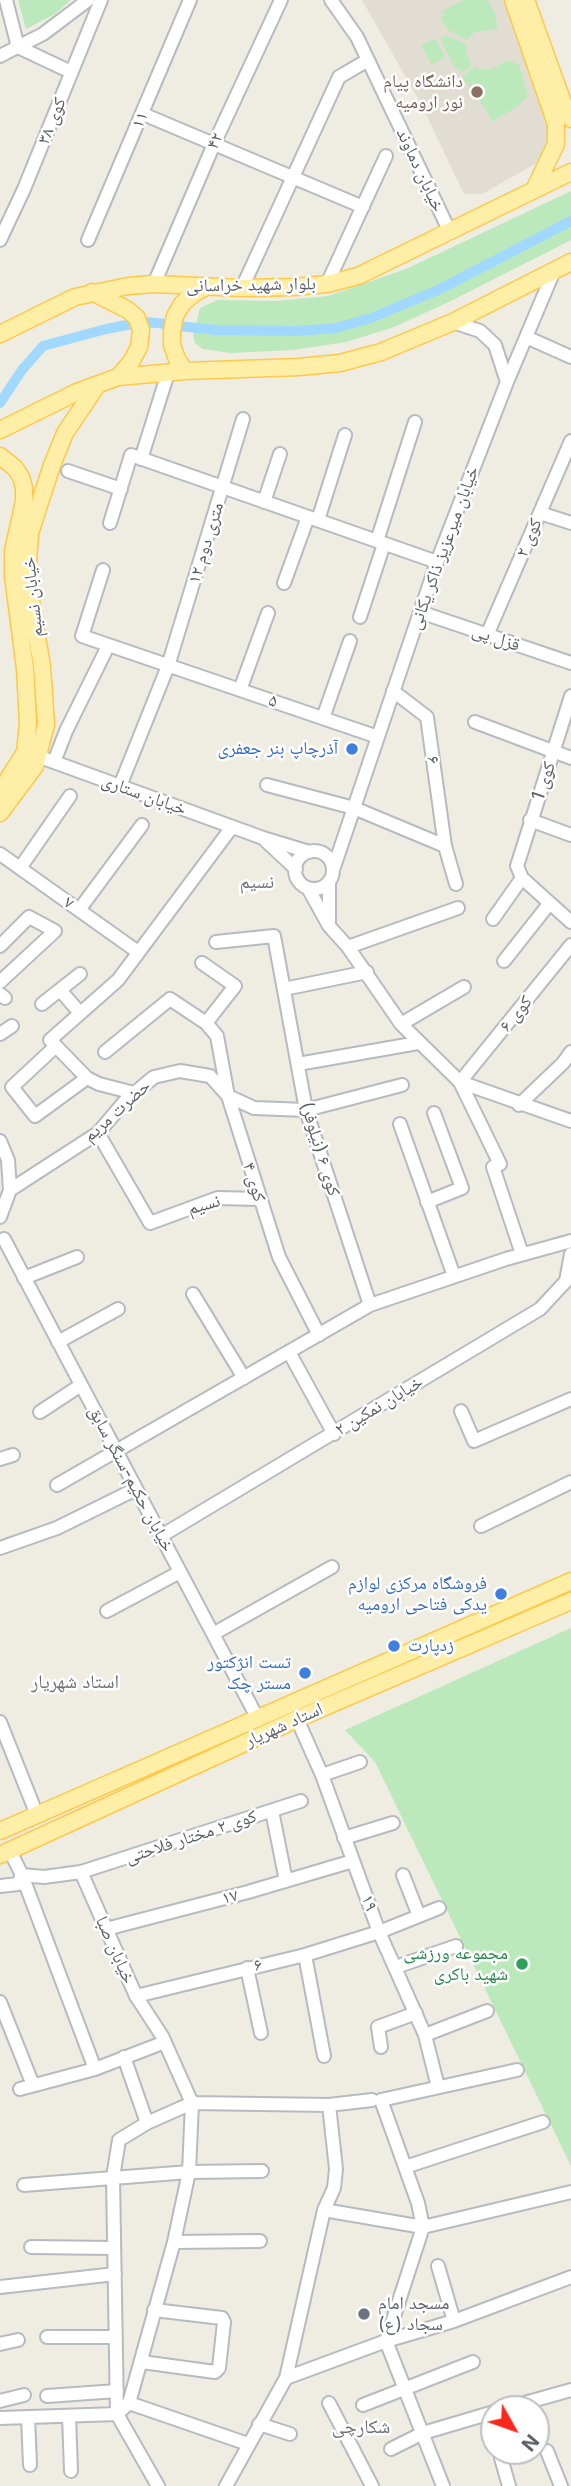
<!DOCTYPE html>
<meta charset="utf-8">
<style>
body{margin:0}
#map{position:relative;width:571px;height:2486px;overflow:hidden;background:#efece2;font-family:Inter,sans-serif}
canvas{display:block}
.north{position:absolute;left:480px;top:2395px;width:70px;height:70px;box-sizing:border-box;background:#fff;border:2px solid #bdbfc1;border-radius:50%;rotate:130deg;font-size:19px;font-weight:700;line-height:28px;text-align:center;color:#5a5f64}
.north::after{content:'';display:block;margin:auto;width:24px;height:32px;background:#fa281c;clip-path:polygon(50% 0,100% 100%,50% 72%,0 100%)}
</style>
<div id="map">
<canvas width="571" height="2486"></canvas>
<div class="north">N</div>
</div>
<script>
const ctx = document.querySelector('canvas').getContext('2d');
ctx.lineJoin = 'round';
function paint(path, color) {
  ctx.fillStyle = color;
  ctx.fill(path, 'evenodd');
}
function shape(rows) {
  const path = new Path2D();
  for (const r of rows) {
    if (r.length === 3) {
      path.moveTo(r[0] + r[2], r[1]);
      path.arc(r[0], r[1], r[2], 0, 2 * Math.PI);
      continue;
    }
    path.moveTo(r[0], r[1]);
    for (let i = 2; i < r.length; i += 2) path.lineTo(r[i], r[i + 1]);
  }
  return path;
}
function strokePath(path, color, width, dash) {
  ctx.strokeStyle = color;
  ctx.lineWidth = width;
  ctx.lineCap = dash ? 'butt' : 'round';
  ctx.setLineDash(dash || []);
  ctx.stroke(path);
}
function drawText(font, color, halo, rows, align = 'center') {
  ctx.font = font + ' Inter,"Noto Naskh Arabic",sans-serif';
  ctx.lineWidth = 5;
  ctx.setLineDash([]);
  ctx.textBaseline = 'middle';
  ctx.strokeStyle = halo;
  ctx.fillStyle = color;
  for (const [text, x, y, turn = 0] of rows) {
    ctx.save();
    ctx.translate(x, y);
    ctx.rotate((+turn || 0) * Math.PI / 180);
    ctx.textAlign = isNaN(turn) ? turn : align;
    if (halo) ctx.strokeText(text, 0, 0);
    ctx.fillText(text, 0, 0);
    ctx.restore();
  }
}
paint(shape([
 [362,0,503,0,551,123,546,158,482,194,464,194,421,104]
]), '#e1ddd2');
paint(shape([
 [18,0,71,0,55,14,26,29],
 [464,0,488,0,496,16,497,29,475,32,467,40,448,30,440,18,444,15,442,11],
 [445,35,466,44,467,56,472,65,464,71,461,72,458,67,455,68,440,39],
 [435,38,445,57,432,65,421,46],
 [508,60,519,65,528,96,518,106,492,122,485,108,462,77,475,66,481,70,491,69],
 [571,191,571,240,453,300,394,327,346,342,293,350,231,353,203,349,195,343,193,335,200,308,217,300,277,301,328,296,406,269],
 [571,1628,571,2166,375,1762,345,1730]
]), '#bce9bb');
strokePath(shape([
 [145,322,167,324],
 [179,326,216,330,297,331,336,328,371,318,438,290,571,221],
 [0,403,22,370,43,346,106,329,132,324]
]), '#a1d8ff', 10);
const minor = shape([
 [6,0,18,47,71,72],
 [331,0,357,37,449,230],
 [0,56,43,34,88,0],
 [143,114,363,207],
 [0,240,24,189,101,0],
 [88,240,190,0],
 [154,284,214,144,281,0],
 [327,284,386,156],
 [242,288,339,77,368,60],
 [453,322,480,331,495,345,507,382],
 [526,337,571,357],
 [141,459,168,373],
 [68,471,121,489],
 [264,502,280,454],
 [540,513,571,523],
 [318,520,345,435],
 [110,523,131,455,437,562],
 [377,541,415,422],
 [103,570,82,636,378,737],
 [284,583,308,517],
 [420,612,571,663],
 [360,617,384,544],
 [487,635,571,441],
 [240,690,268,613],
 [393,691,427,717,445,846,456,884],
 [571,696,517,866,522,878,571,922],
 [323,718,350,641],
 [475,722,571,758],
 [32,754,263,838,309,852],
 [54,762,66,731,108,646],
 [267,785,354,808,445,846],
 [120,786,168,666,243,419],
 [530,820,571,835],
 [266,841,296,869],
 [314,870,19],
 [0,854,138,952],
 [20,868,70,796],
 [333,870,437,562,507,382,554,271],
 [329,882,329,922],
 [308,888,329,926,348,947,401,1024,460,1082,571,1121],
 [79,910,142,825],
 [493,919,522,878],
 [216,942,274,936,306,1110,370,1305],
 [0,946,29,917,55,931,0,982],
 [348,947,458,908],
 [504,961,549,904],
 [202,963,235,986,206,1023],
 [284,989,367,972],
 [60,990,80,1013],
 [0,994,5,998],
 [42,1004,80,974],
 [401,1024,464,987],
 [0,1034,12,1026],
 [56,1046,12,1087,35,1116,87,1078],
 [105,1052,170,999,206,1023,217,1036,228,1096,279,1257,319,1335],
 [298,1064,418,1043],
 [134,1093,99,1084,87,1078,50,1040,118,980,232,827],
 [519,1105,563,1063,571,1052],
 [400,1124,454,1276],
 [98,1133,150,1223,218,1198,259,1199],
 [0,1141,8,1160,10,1190,0,1217],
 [10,1190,98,1133,126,1100,154,1077,180,1071,210,1076,228,1096,254,1108,306,1110,402,1085],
 [427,1202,462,1188,434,1113],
 [4,1239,258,1719],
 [522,1254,493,1167,500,1164,460,1082,571,945],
 [24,1278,77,1257],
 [193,1294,244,1378],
 [58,1342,118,1309],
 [289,1352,334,1434],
 [461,1411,474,1441,571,1399],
 [40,1412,81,1385],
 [0,1459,13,1455],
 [57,1485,370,1305,506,1259,571,1241],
 [481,1526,571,1482],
 [161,1536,540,1309,566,1281,571,1254],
 [0,1548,57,1528,136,1489],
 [107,1611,180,1572],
 [213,1634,332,1567],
 [297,1719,322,1775,379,1932,425,2035,438,2087],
 [0,1722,37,1815],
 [322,1775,360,1762],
 [272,1811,286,1881],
 [344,1838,393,1823],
 [81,1872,301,1801],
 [22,1875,95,2069],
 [403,1875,419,1916],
 [0,1886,18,1884,22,1875],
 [106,1929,248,1892,353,1861],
 [305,1955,324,2056],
 [396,1967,456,1946],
 [247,1968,261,2033],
 [136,1996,305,1955,379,1932,439,1908],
 [0,2002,33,2085],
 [425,2035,487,2011],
 [381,2047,378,2027,416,2013],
 [124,2057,147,2123],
 [20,2089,95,2069,165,2042],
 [405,2167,543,2122],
 [24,2185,189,2172,262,2171],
 [324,2210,423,2227,571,2192],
 [174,2242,260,2241],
 [31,2247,112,2248],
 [438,2266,454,2321],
 [0,2287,115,2274],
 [47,2337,116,2337],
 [0,2344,18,2340],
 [142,2362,215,2372,219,2368,224,2322,222,2318,154,2310],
 [286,2378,324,2210,334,2188,336,2169,329,2105,372,2100],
 [47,2396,117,2391],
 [0,2401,24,2395],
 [129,2403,248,2444],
 [329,2403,372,2486],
 [363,2405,473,2362],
 [503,2409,571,2390],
 [69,2416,71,2471],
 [28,2417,30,2465],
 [0,2418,117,2414,129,2403,174,2242,189,2172,192,2103,162,2036,136,1996,81,1872,44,1877,22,1875,10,1851],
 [259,2424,290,2434],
 [391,2449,423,2433,494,2412],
 [547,2451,561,2486],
 [501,2458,509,2486],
 [158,2486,117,2414,113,2177,119,2140,147,2123,192,2103,329,2105],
 [226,2486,286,2378,386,2341,423,2227,418,2203,381,2100,517,2070],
 [443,2486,386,2341,454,2321,571,2277]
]);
const major = shape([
 [513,0,556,124,556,144,535,188],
 [526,0,565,108,571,119],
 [92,292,128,310,137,318,141,330,139,347,131,362,118,377],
 [0,334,75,297,128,286,154,284,242,288,293,287,327,284,358,276,571,172],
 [185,371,177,359,172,345,172,331,175,316,182,304,193,294,206,287],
 [0,430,77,392,118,377,185,371,299,367,340,363,381,352,453,322,571,262],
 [0,456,15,468,21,477,24,488,24,501,13,551,13,576,25,669,28,723,25,752,0,792],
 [0,813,35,766,46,725,42,666,27,576,30,533,52,465,65,433,98,384],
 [0,1831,571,1581],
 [0,1855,297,1719,571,1601]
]);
strokePath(minor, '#b7bac0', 16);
strokePath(major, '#ffc84a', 19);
strokePath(minor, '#fff', 12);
strokePath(major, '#ffefa6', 16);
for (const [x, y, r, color] of [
 [477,92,7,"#8d6e63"],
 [352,749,7,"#3f7fe0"],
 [501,1594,7,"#3f7fe0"],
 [394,1646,7,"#3f7fe0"],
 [305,1673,7,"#3f7fe0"],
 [522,1964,7,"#2e9e5b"],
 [364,2314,7,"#6b7280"]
]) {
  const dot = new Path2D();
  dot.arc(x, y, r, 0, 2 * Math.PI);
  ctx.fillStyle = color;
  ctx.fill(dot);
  strokePath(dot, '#fff', 2.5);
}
drawText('18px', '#785e54', '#fff', [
 ["دانشگاه پیام",463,82],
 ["نور ارومیه",463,103]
], 'right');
drawText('18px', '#5a5f64', '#fff', [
 ["۱۱",140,120,-67],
 ["کوی ۳۸",52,121,-68],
 ["۴۲",215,141,-66],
 ["خیابان دماوند",420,170,65],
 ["بلوار شهید خراسانی",251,285,-1],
 ["کوی ۲",529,538,-67],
 ["۱۲ متری دوم",206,543,-73],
 ["خیابان میرعزیز ذاکر یکانی",444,548,-70],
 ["خیابان نسیم",33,597,-96],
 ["قزل پی",496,638,19],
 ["۵",273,701,19],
 ["۶",433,760,82],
 ["کوی 1",544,781,-71],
 ["خیابان ستاری",144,795,20],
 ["۷",69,903,35],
 ["کوی ۶",516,1014,-51],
 ["حضرت مریم",117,1111,-42],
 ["کوی ۶ (نیلوفر)",320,1149,73],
 ["کوی ۴",254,1182,73],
 ["نسیم",204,1205,-16],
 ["خیابان نمکین ۲",379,1406,-31],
 ["خیابان حکیم-سنگر سابق",131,1479,62],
 ["استاد شهریار",284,1725,-24],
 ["کوی ۲ مختار فلاحتی",191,1837,-18],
 ["۱۷",230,1897,-14],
 ["۱۹",369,1903,70],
 ["خیابان صبا",115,1950,66],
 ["۶",258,1965,-13]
]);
drawText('18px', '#366cbe', '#fff', [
 ["آذرچاپ بنر جعفری",338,749],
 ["فروشگاه مرکزی لوازم",487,1584],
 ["یدکی فتاحی ارومیه",487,1605],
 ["زدپارت",408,1646,"left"],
 ["تست انژکتور",291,1663],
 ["مستر چک",291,1684]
], 'right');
drawText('18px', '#27864d', '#fff', [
 ["مجموعه ورزشی",508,1954],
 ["شهید باکری",508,1975]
], 'right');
drawText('18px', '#5b616d', '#fff', [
 ["مسجد امام",378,2304],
 ["سجاد (ع)",378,2325]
], 'left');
drawText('19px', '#6b7176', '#fff', [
 ["نسیم",257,882],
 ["استاد شهریار",75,1682],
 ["شکارچی",361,2427]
]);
</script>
